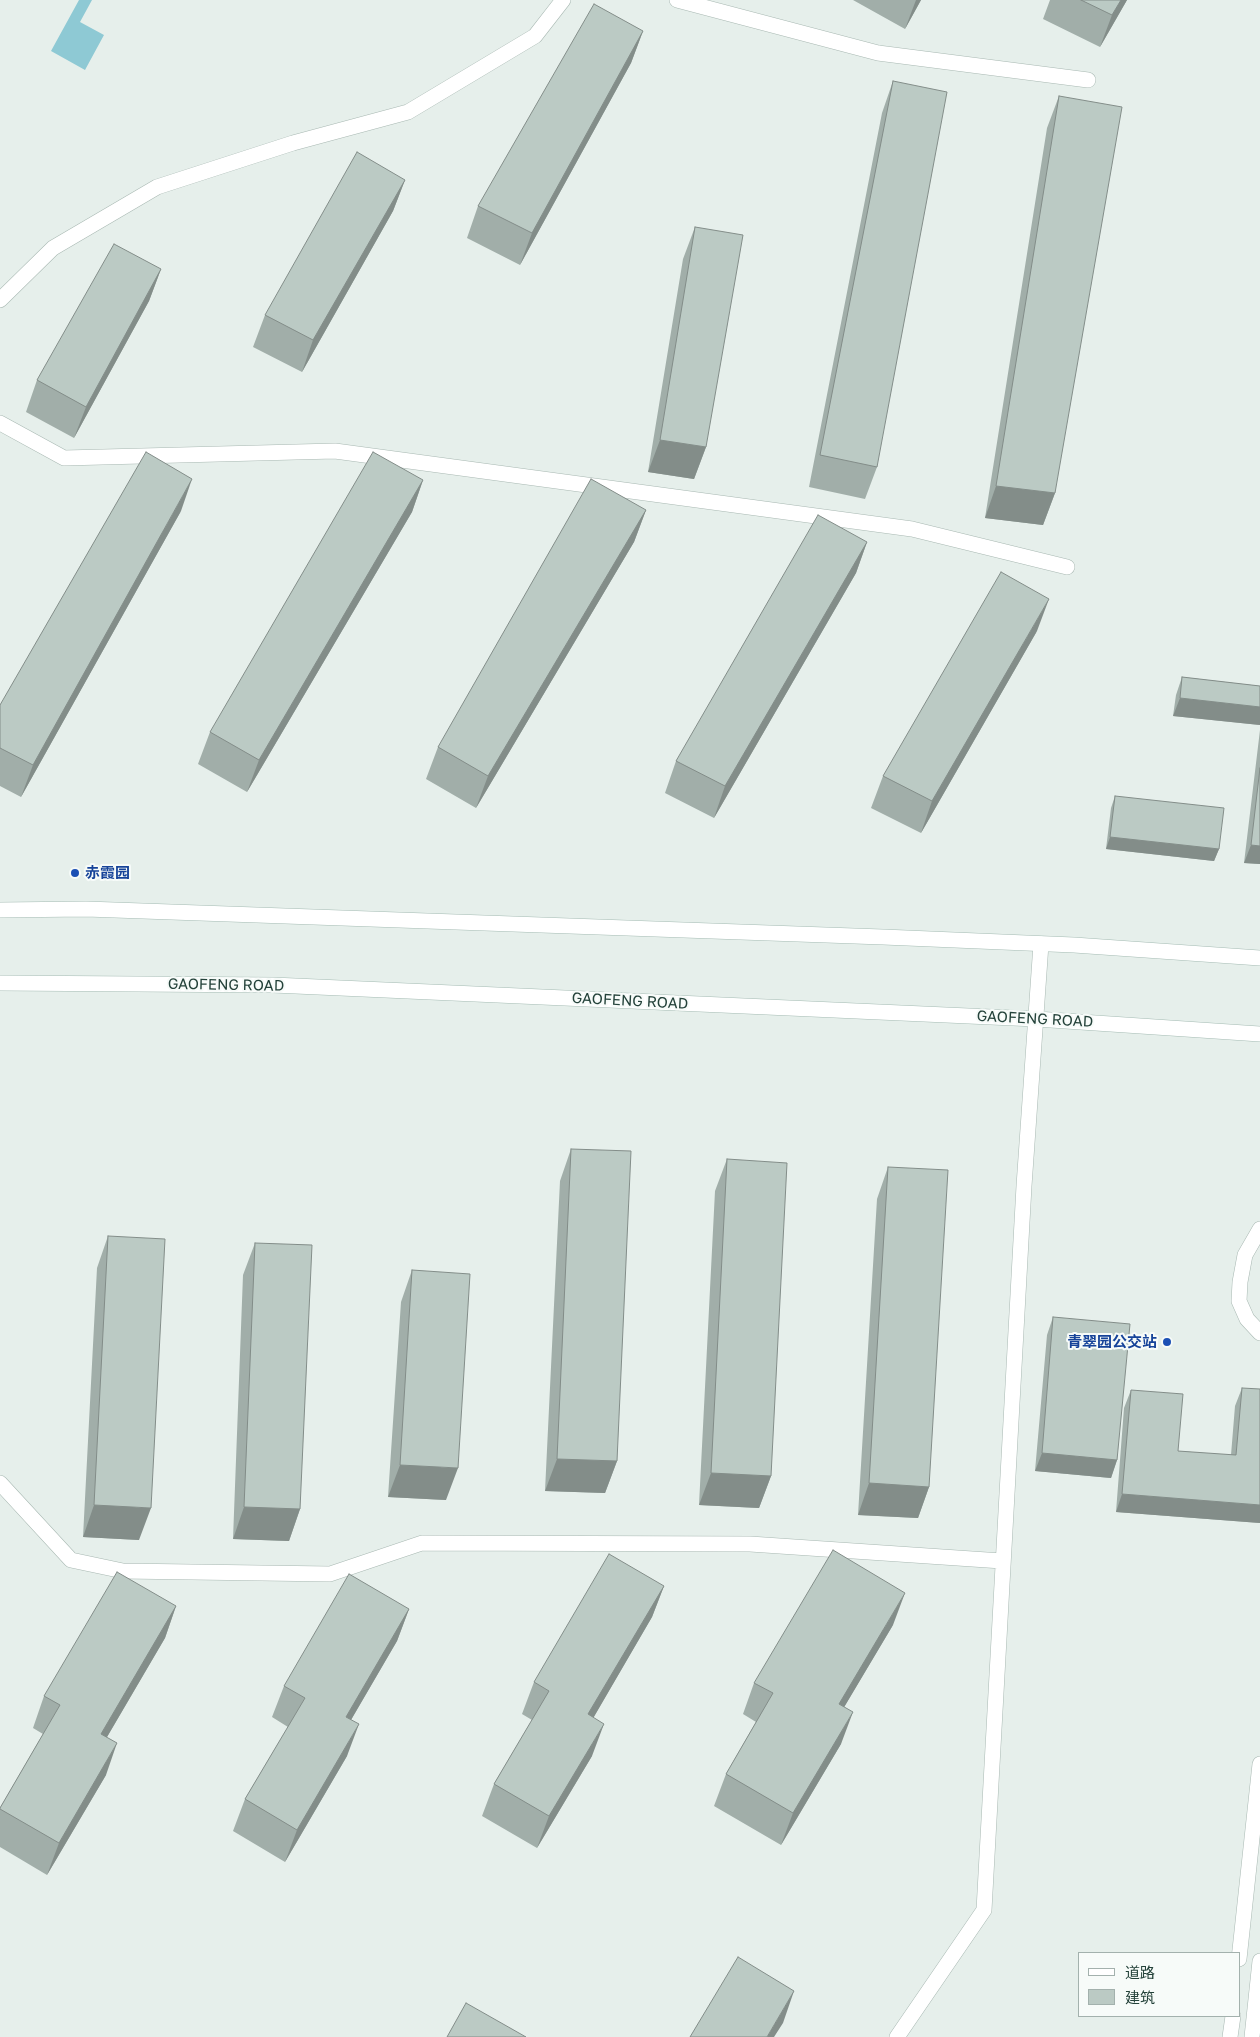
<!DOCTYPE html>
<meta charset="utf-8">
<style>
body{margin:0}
#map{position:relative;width:1260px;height:2037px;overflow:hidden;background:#e6efeb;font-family:"Golos Text","Noto Sans SC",sans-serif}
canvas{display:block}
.legend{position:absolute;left:1078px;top:1952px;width:162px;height:65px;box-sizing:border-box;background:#f7fbf9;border:1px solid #a3b1ad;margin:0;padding:6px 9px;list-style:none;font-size:15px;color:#24423a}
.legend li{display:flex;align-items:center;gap:10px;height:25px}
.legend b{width:25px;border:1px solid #a3b1ad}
</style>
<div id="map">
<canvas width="1260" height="2037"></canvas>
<ul class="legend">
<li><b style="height:6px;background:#fff"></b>道路</li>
<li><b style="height:14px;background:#bbcac4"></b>建筑</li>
</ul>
</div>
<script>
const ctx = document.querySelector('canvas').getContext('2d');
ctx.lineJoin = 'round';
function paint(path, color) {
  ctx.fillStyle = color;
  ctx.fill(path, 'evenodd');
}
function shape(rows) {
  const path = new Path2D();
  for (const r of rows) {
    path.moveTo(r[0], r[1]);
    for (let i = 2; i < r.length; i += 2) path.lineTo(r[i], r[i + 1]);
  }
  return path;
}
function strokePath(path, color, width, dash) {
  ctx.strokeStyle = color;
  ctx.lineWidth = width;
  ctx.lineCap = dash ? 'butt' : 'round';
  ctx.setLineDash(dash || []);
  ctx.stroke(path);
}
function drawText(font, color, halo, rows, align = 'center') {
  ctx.font = font + ' "Golos Text","Noto Sans SC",sans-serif';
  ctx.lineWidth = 4;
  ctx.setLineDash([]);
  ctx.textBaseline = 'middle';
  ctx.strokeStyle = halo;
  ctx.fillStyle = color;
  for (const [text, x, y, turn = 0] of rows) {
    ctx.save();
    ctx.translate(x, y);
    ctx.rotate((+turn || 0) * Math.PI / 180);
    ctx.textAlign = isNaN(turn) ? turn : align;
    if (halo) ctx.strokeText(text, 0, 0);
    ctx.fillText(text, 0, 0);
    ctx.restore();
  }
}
paint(shape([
 [79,0,92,0,80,22,104,35,85,70,51,51]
]), '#8ec9d4');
const service = shape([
 [677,0,878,53,1088,80],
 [0,300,53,248,157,187,293,143,408,112,535,36,563,0],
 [0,423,64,458,335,451,912,529,1067,567],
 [1260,1229,1245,1255,1240,1282,1239,1301,1247,1319,1260,1333],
 [0,1483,71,1560,123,1571,330,1574,422,1543,750,1544,1002,1561],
 [897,2037,984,1910,1024,1186,1041,944]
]);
const tertiary = shape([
 [1239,1959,1260,1764],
 [1230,2037,1233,2016],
 [1252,2037,1260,1961]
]);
const secondary = shape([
 [0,910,86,909,883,937,1074,945,1260,958],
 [0,983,273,985,1036,1019,1260,1034]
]);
strokePath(service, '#a8b8b2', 16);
strokePath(tertiary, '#a8b8b2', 16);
strokePath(secondary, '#a4bbb3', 16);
strokePath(service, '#fff', 15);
strokePath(tertiary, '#fff', 15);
strokePath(secondary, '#fff', 15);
paint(shape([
 [853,0,921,0,905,29],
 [1050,0,1127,0,1100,47,1043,19],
 [643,31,631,63,520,265,467,238,478,206],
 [893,81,877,467,865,499,809,487,882,113],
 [1059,96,1055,493,1043,525,985,518,1047,128],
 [405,180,393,211,302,372,253,347,265,315],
 [695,227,706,447,694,479,648,472,683,259],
 [161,269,149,301,74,438,26,412,37,380],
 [423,480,412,512,247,792,198,764,210,732],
 [646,510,634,542,476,808,426,779,438,747],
 [181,511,21,797,0,786,0,705],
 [867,542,856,573,714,818,665,793,676,761],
 [1037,631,921,833,871,808,883,776],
 [1182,677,1260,686,1260,725,1173,716,1176,695],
 [1260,730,1260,864,1244,863],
 [1115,796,1219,849,1214,861,1106,849,1111,808],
 [571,1149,617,1461,605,1493,545,1491,560,1181],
 [727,1159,771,1476,759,1508,699,1505,715,1191],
 [888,1167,929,1487,918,1518,858,1515,877,1199],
 [108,1236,139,1540,83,1537,97,1268],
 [255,1243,300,1509,289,1541,233,1539,243,1275],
 [412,1270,446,1500,388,1497,401,1302],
 [1053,1317,1117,1460,1111,1478,1035,1471,1047,1335],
 [1242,1388,1260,1523,1116,1512,1124,1408,1131,1390,1178,1451,1231,1455,1235,1406],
 [664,1586,652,1617,593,1718,592,1756,537,1848,482,1816,494,1784,532,1720,522,1714,534,1682],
 [176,1606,165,1638,107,1737,106,1775,47,1875,0,1847,0,1808,43,1734,33,1728,44,1696],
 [409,1609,397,1641,351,1720,347,1756,285,1862,233,1831,245,1799,288,1727,272,1717,284,1686],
 [893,1625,844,1707,841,1744,781,1845,714,1806,726,1774,756,1722,743,1714,754,1683]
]), '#a1aea9');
paint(shape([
 [916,0,921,0,905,29],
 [1121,0,1127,0,1100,47,1112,15],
 [643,31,631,63,520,265,532,233],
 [405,180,393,211,302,372,313,340],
 [161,269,149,301,74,438,86,407],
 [660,440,706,447,694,479,648,472],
 [192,479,181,511,21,797,33,765],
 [423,480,412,512,247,792,259,760],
 [996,486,1055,493,1043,525,985,518],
 [646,510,634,542,476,808,488,776],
 [867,542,856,573,714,818,725,786],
 [1049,599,1037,631,921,833,932,801],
 [1180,698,1260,707,1260,725,1173,716],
 [1110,837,1219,849,1214,861,1106,849],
 [1251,845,1260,846,1260,864,1244,863],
 [1042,1453,1117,1460,1111,1478,1035,1471],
 [557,1459,617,1461,605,1493,545,1491],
 [400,1465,458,1468,446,1500,388,1497],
 [711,1473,771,1476,759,1508,699,1505],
 [869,1483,929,1487,918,1518,858,1515],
 [1122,1494,1260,1505,1260,1523,1116,1512],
 [94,1505,151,1508,139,1540,83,1537],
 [244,1507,300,1509,289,1541,233,1539],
 [664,1586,652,1617,577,1746,588,1714],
 [905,1593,893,1625,827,1736,839,1704],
 [176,1606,165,1638,90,1766,101,1734],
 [409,1609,397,1641,334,1749,346,1717],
 [853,1712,841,1744,781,1845,793,1813],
 [359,1724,347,1756,285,1862,297,1830],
 [604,1724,592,1756,537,1848,549,1816],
 [117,1743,106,1775,47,1875,59,1843],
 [794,1991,783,2023,774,2037,767,2037]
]), '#838d89');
const building = shape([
 [1081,0,1121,0,1112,15,1081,0],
 [594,4,643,31,532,233,478,206,594,4],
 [893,81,947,92,877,467,820,455,893,81],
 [1059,96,1122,107,1055,493,996,486,1059,96],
 [357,152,405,180,313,340,265,315,357,152],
 [695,227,743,235,706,447,660,440,695,227],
 [114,244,161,269,86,407,37,380,114,244],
 [146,452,192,479,33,765,0,748,0,705,146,452],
 [373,452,423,480,259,760,210,732,373,452],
 [591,479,646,510,488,776,438,747,591,479],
 [818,515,867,542,725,786,676,761,818,515],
 [1001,572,1049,599,932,801,883,776,1001,572],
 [1182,677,1260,686,1260,707,1180,698,1182,677],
 [1260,768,1260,846,1251,845,1260,768],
 [1115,796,1224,808,1219,849,1110,837,1115,796],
 [571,1149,631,1151,617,1461,557,1459,571,1149],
 [727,1159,787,1163,771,1476,711,1473,727,1159],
 [888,1167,948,1170,929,1487,869,1483,888,1167],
 [108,1236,165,1239,151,1508,94,1505,108,1236],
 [255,1243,312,1245,300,1509,244,1507,255,1243],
 [412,1270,470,1274,458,1468,400,1465,412,1270],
 [1053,1317,1130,1324,1117,1460,1042,1453,1053,1317],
 [1242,1388,1260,1389,1260,1505,1122,1494,1131,1390,1183,1394,1178,1451,1236,1455,1242,1388],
 [833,1550,905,1593,839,1704,853,1712,793,1813,726,1774,773,1693,754,1683,833,1550],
 [609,1554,664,1586,588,1714,604,1724,549,1816,494,1784,549,1691,534,1682,609,1554],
 [117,1572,176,1606,101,1734,117,1743,59,1843,0,1809,0,1808,60,1705,44,1696,117,1572],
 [349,1574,409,1609,346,1717,359,1724,297,1830,245,1799,305,1698,284,1686,349,1574],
 [738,1957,794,1991,767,2037,690,2037,738,1957],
 [466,2003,526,2037,447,2037,466,2003]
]);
paint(building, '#bbcac4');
strokePath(building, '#838d89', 1);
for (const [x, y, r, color] of [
 [75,873,5,"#1a4fb4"],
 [1167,1342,5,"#1a4fb4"]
]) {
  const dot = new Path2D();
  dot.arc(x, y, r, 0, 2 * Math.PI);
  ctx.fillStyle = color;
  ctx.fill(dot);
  strokePath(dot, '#f7fbf9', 2);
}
drawText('bold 15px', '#164399', '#f7fbf9', [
 ["赤霞园",85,873],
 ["青翠园公交站",1157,1342,"right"]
], 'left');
drawText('15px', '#24423a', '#f7fbf9', [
 ["GAOFENG ROAD",226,985,1],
 ["GAOFENG ROAD",630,1001,3],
 ["GAOFENG ROAD",1035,1019,3]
]);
</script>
